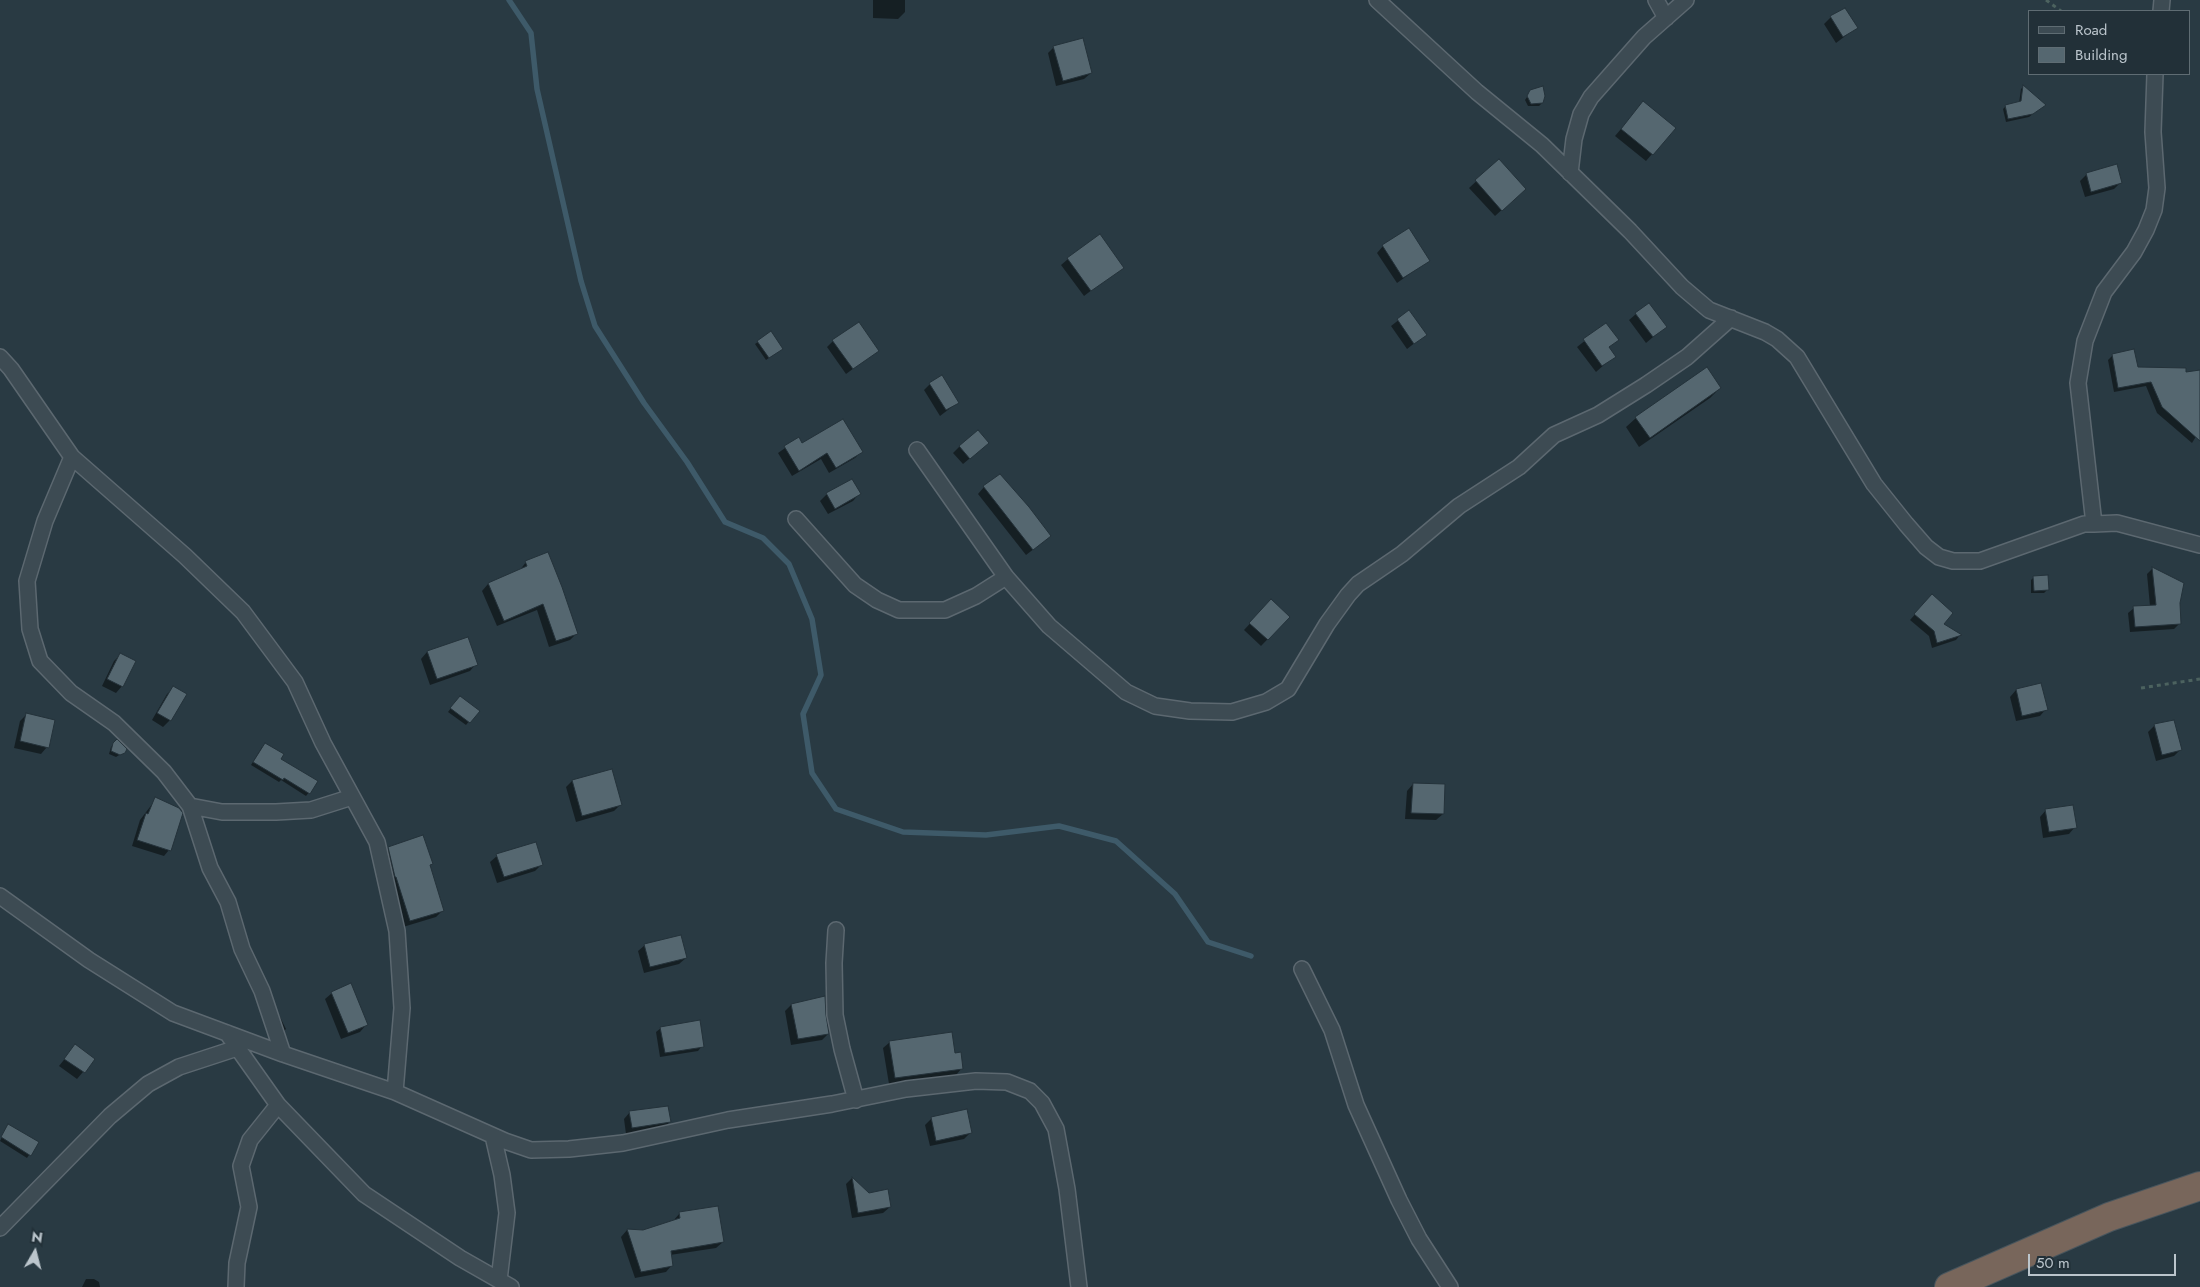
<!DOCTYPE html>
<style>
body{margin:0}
#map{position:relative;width:2200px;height:1287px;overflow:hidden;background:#293a43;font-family:Jost,sans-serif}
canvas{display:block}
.legend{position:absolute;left:2028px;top:10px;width:162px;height:65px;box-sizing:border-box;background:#223038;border:1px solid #5f6c73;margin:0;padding:6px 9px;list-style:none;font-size:15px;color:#bbc5cc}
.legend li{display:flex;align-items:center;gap:10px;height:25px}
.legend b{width:25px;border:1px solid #5f6c73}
.north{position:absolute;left:10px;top:1227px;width:50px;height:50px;-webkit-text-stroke:4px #223038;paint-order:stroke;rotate:8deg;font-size:14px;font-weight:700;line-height:20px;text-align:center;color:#bbc5cc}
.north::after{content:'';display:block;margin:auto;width:18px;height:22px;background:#bbc5cc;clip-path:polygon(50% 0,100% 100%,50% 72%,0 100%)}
.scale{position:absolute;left:2028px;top:1254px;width:148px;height:22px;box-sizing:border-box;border:2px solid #bbc5cc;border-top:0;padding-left:6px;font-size:15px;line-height:18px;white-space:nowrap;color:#bbc5cc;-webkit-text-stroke:4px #223038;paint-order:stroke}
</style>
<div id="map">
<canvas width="2200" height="1287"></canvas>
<ul class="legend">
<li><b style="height:6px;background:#3d4b53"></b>Road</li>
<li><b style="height:14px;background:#556770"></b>Building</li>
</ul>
<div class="north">N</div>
<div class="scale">50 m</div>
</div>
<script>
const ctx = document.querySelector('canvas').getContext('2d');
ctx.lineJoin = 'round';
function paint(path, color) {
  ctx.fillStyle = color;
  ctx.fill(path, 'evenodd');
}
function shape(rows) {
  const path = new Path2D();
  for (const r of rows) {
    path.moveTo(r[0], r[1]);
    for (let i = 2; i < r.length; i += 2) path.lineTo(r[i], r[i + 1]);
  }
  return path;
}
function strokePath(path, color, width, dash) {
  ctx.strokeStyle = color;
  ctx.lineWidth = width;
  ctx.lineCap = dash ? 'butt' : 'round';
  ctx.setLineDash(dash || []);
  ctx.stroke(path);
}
paint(shape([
 [873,0,905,0,905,12,898,19,873,18],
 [1831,17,1856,28,1836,43,1824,24],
 [1054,47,1091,73,1084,79,1056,86,1048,53],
 [2023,87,2044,105,2029,117,2006,122,2003,109,2006,106,2019,103,2021,89],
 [1531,91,1542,103,1539,106,1528,106,1525,100],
 [1637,110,1652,154,1646,161,1615,136],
 [1499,160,1518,195,1495,216,1469,188],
 [2087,174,2121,182,2114,189,2085,197,2080,181],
 [1383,246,1428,261,1397,283,1377,253],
 [1068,259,1122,267,1084,296,1061,265],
 [1409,312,1425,335,1407,349,1391,326],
 [1636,314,1665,327,1646,343,1629,320],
 [1606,324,1617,340,1608,348,1614,356,1596,372,1577,347],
 [833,341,877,351,846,374,827,347],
 [758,342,779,351,766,360,755,344],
 [2113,355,2137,368,2185,373,2200,371,2200,430,2192,443,2157,413,2146,386,2114,392,2108,360],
 [930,384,957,403,940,416,924,390],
 [1720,388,1710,398,1639,447,1626,427,1636,418],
 [798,439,801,444,861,452,855,458,829,473,821,459,792,476,778,453],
 [960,446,981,449,963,464,953,453],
 [984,487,1043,542,1026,555,978,494],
 [827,494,859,494,853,501,828,514,820,501],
 [526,562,576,634,570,640,549,647,537,610,497,626,482,591,488,584,520,570],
 [2152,569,2179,603,2180,623,2174,629,2130,632,2128,613,2134,608,2150,606,2147,574],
 [2034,577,2047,590,2044,593,2031,593,2031,580],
 [1271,601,1289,617,1261,646,1244,630],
 [1927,601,1942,624,1960,635,1956,640,1932,648,1929,636,1910,620],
 [467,638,476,664,470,671,430,685,421,659,427,652],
 [120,655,122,686,116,693,102,686,114,661],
 [2040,684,2046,709,2040,716,2016,721,2010,697,2016,690],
 [174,688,170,720,163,727,152,720,167,694],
 [457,700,475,714,466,725,448,712],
 [26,715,47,747,41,754,14,748,20,721],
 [2155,725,2180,750,2174,756,2156,761,2148,732],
 [117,741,124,752,116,757,109,754,111,747],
 [262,747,279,760,317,782,306,796,281,780,279,782,251,765],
 [572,781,621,804,614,811,576,822,566,787],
 [1413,784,1444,785,1443,814,1436,820,1405,819,1407,791],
 [156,799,169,850,164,856,132,846,140,820],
 [2046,810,2075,827,2069,834,2043,838,2040,817],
 [389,849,432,864,429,866,443,910,436,917,403,927,382,855],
 [497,856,542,864,535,871,497,883,490,862],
 [645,945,686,958,679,964,644,973,638,951],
 [332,993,366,1025,360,1032,341,1039,325,999],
 [791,1005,828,1034,822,1040,791,1045,785,1011],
 [278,1013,286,1029,283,1032,276,1014],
 [661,1028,702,1046,698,1051,660,1057,656,1032],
 [890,1042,954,1055,962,1068,956,1075,889,1084,883,1048],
 [75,1046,94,1059,77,1079,59,1066],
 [630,1112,670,1122,663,1128,626,1134,624,1119],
 [932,1118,971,1132,964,1139,930,1146,925,1125],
 [6,1129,37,1143,27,1158,0,1141],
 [852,1178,869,1194,890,1207,883,1213,852,1218,846,1184],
 [680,1213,723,1242,716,1248,670,1255,672,1265,666,1272,635,1278,621,1237,627,1230,644,1231,673,1221],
 [86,1279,94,1279,99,1282,100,1287,82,1287]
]), '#0007');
strokePath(shape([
 [509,0,531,33,537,89,581,281,595,326,644,403,687,462,725,522,763,538,789,564,812,619,821,675,803,714,812,773,836,809,903,832,986,835,1059,826,1116,841,1175,894,1208,942,1251,956]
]), '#3e5a69', 5.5);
const building = shape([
 [1845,8,1858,28,1843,37,1830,16,1845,8],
 [1083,38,1092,73,1063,81,1053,46,1083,38],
 [2023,85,2046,105,2033,114,2008,119,2005,105,2021,101,2023,85],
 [1543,86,1545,96,1543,103,1531,104,1527,96,1530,90,1543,86],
 [1643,101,1676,128,1653,155,1621,129,1643,101],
 [1499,159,1526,189,1502,211,1475,180,1499,159],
 [2117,164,2122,183,2091,192,2086,173,2117,164],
 [1409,228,1430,261,1403,278,1382,245,1409,228],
 [1100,234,1124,268,1091,291,1067,258,1100,234],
 [1649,303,1667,327,1653,337,1635,313,1649,303],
 [1409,310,1427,335,1414,344,1397,319,1409,310],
 [859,322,879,351,853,369,832,340,859,322],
 [1606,323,1619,340,1609,347,1616,357,1602,366,1583,339,1606,323],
 [771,331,783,349,769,358,757,341,771,331],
 [2134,349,2138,367,2186,368,2186,372,2200,370,2200,441,2162,407,2151,382,2118,388,2112,354,2134,349],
 [1707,367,1721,388,1650,438,1635,417,1707,367],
 [942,375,959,403,946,410,929,383,942,375],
 [843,419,863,452,836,468,827,453,799,471,784,446,799,437,802,443,843,419],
 [978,430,989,443,970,459,959,446,978,430],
 [1000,474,1029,507,1051,536,1033,550,983,486,1000,474],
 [852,479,861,494,835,509,826,493,852,479],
 [548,552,562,587,578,634,556,641,543,604,504,621,488,583,527,566,525,561,548,552],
 [2152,567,2184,583,2180,603,2181,624,2135,627,2133,606,2156,605,2152,567],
 [2048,575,2049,590,2034,591,2033,576,2048,575],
 [1932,594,1953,613,1944,624,1962,635,1937,643,1934,631,1914,614,1932,594],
 [1271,599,1290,617,1268,640,1249,623,1271,599],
 [468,637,478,665,437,679,427,651,468,637],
 [120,653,136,661,123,687,107,679,120,653],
 [2041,683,2048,710,2022,716,2016,689,2041,683],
 [173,686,187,694,171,721,157,713,173,686],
 [460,696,480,711,470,723,450,708,460,696],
 [26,713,55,720,49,748,20,741,26,713],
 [2174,720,2182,750,2162,755,2154,724,2174,720],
 [117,739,127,749,125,753,120,755,111,751,113,743,117,739],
 [265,743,284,754,281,759,318,781,310,794,284,778,283,780,253,762,265,743],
 [612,769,622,805,582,816,572,780,612,769],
 [1413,783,1445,784,1444,814,1411,813,1413,783],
 [155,797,179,808,183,813,171,851,137,840,146,813,148,814,155,797],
 [2073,805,2077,828,2049,832,2045,809,2073,805],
 [423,835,433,864,430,865,444,911,410,921,396,877,395,877,388,847,423,835],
 [536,842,543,865,504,877,496,854,536,842],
 [681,935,687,958,650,967,644,944,681,935],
 [351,983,368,1025,348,1033,331,992,351,983],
 [825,996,826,1015,829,1034,798,1039,791,1004,825,996],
 [700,1020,704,1047,665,1053,660,1027,700,1020],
 [952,1032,955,1053,961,1052,963,1069,895,1078,889,1041,952,1032],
 [75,1044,95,1059,85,1073,64,1059,75,1044],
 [668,1106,671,1122,632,1128,629,1111,668,1106],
 [967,1109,972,1133,936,1141,931,1117,967,1109],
 [8,1124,39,1142,31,1156,1,1137,8,1124],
 [852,1177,869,1193,888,1189,891,1207,858,1213,852,1177],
 [718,1206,724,1242,671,1251,673,1266,641,1272,627,1229,643,1230,680,1218,679,1212,718,1206]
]);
paint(building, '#556770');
strokePath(building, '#24323a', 1);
const street = shape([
 [1377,0,1477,92,1542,145,1630,231,1682,287,1709,310,1765,332,1777,339,1797,357,1874,484,1906,524,1926,547,1939,557,1953,561,1980,561,2084,524,2094,524,2117,523,2200,545],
 [1656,0,1666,18],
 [2161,11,2162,0],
 [1570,173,1574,139,1581,114,1591,97,1644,37,1686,0],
 [0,357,11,369,72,457,185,556,243,612,295,682,323,743,377,842,397,931,402,1008,395,1092],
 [917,450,1006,577,1049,626,1126,692,1155,706,1190,711,1232,712,1266,702,1288,689,1327,624,1348,595,1358,584,1402,554,1459,506,1519,467,1554,435,1598,415,1646,385,1687,357,1731,318],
 [72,457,45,521,27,581,30,629,40,661,71,693,114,723,164,772,190,806,210,868,228,902,242,949,262,991,283,1054],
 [796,519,855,585,877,600,899,610,945,610,976,596,1006,577],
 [2094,524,2078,383,2085,341,2104,292,2134,252,2146,230,2154,210,2157,188,2153,132,2155,74],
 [190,806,222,812,276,812,311,810,352,797],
 [0,896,89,960,173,1013,283,1054,395,1092,505,1141,531,1150,569,1149,623,1143,728,1120,832,1104,906,1089,976,1081,1007,1082,1030,1091,1042,1103,1056,1129,1067,1189,1079,1287],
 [836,930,834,963,835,1015,842,1049,856,1100],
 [1302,969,1332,1030,1356,1105,1399,1200,1419,1239,1450,1287],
 [227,1033,278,1105,364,1194,460,1258,511,1287],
 [493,1136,502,1175,507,1213,499,1280],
 [0,1228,110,1116,148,1084,179,1067,237,1048],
 [236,1287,237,1263,249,1207,241,1166,250,1140,278,1105]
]);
const highway = shape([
 [1949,1287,2109,1217,2200,1186]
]);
strokePath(street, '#5c6870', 18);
strokePath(highway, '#48555d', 30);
strokePath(shape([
 [2046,0,2061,11],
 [2141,688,2200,679]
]), '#4c625f', 3, [4, 4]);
strokePath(street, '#3d4b53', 15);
strokePath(highway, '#78665b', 28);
</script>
